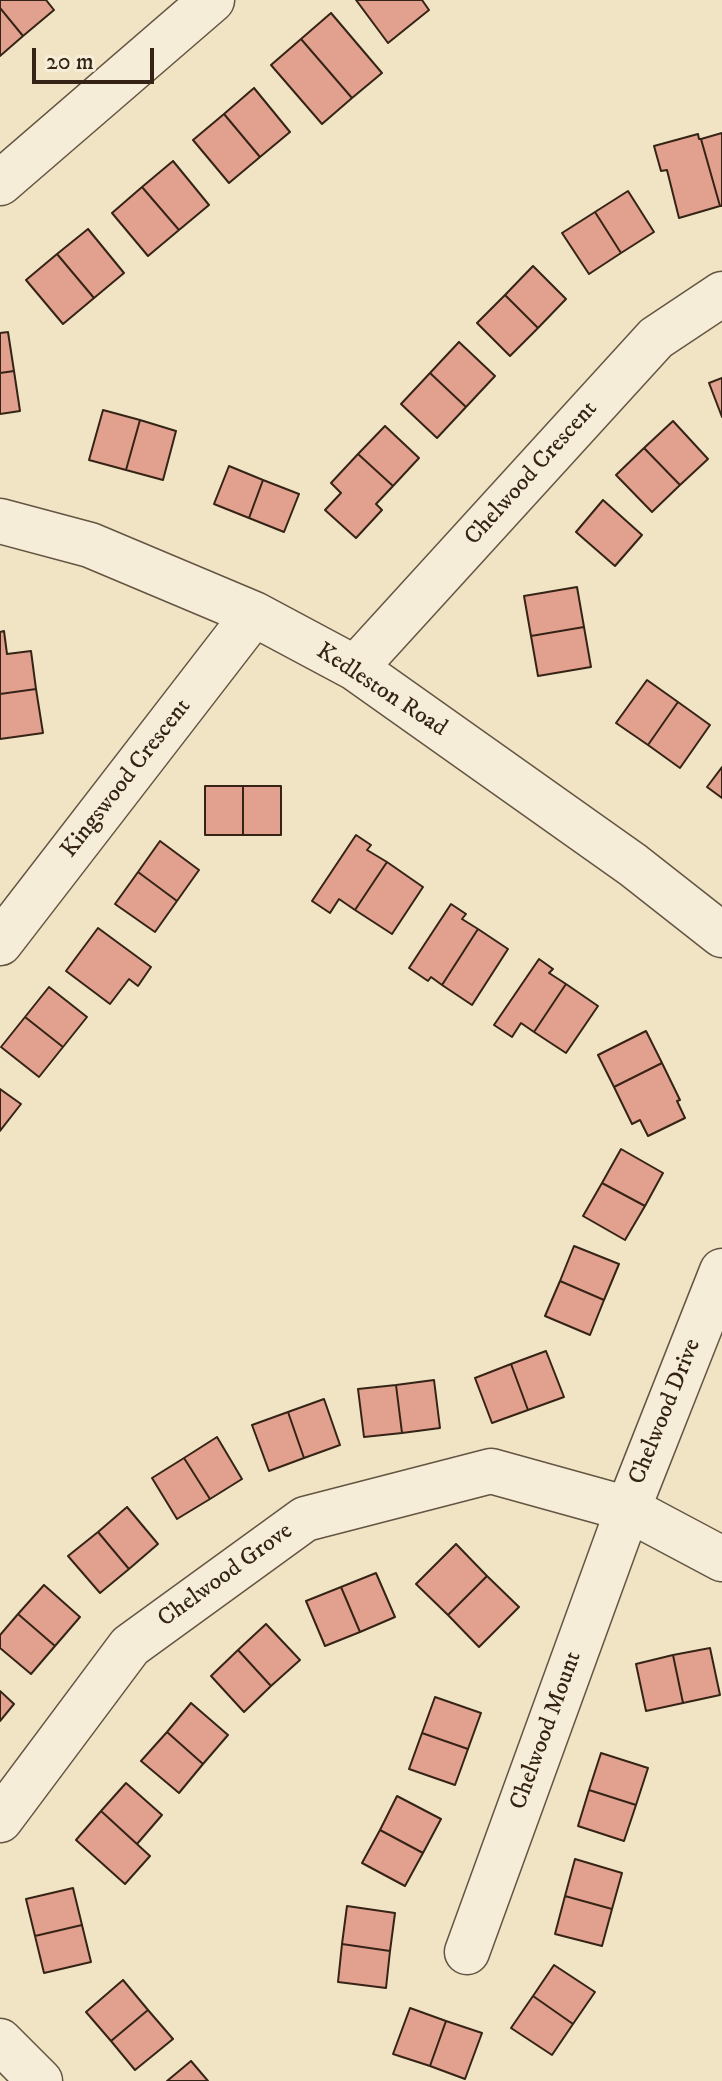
<!DOCTYPE html>
<style>
body{margin:0}
#map{position:relative;width:722px;height:2081px;overflow:hidden;background:#f1e4c4;font-family:"IM FELL DW Pica",serif}
canvas{display:block}
.scale{position:absolute;left:32px;top:48px;width:122px;height:36px;box-sizing:border-box;border:4px solid #352416;border-top:0;padding-left:10px;font-size:24px;line-height:28px;white-space:nowrap;color:#352416;-webkit-text-stroke:6px #f6edd9;paint-order:stroke}
</style>
<div id="map">
<canvas width="722" height="2081"></canvas>
<div class="scale">20 m</div>
</div>
<script>
const ctx = document.querySelector('canvas').getContext('2d');
ctx.lineJoin = 'round';
function paint(path, color) {
  ctx.fillStyle = color;
  ctx.fill(path, 'evenodd');
}
function shape(rows) {
  const path = new Path2D();
  for (const r of rows) {
    path.moveTo(r[0], r[1]);
    for (let i = 2; i < r.length; i += 2) path.lineTo(r[i], r[i + 1]);
  }
  return path;
}
function strokePath(path, color, width, dash) {
  ctx.strokeStyle = color;
  ctx.lineWidth = width;
  ctx.lineCap = dash ? 'butt' : 'round';
  ctx.setLineDash(dash || []);
  ctx.stroke(path);
}
function drawText(font, color, halo, rows, align = 'center') {
  ctx.font = font + ' "IM FELL DW Pica",serif';
  ctx.lineWidth = 6;
  ctx.setLineDash([]);
  ctx.textBaseline = 'middle';
  ctx.strokeStyle = halo;
  ctx.fillStyle = color;
  for (const [text, x, y, turn = 0] of rows) {
    ctx.save();
    ctx.translate(x, y);
    ctx.rotate((+turn || 0) * Math.PI / 180);
    ctx.textAlign = isNaN(turn) ? turn : align;
    if (halo) ctx.strokeText(text, 0, 0);
    ctx.fillText(text, 0, 0);
    ctx.restore();
  }
}
const building = shape([
 [0,0,46,0,54,10,23,36,0,8,0,0],
 [356,0,422,0,429,10,388,43,356,0],
 [0,8,23,36,0,56,0,8],
 [331,13,382,73,352,98,301,39,331,13],
 [301,39,352,98,322,124,271,65,301,39],
 [254,88,290,132,260,157,224,114,254,88],
 [224,114,260,157,229,183,193,140,224,114],
 [722,133,722,206,720,206,701,139,722,133],
 [698,134,699,139,701,139,720,206,679,218,667,170,661,171,654,146,698,134],
 [173,161,209,205,179,230,142,187,173,161],
 [142,187,179,230,148,256,112,213,142,187],
 [628,191,654,232,621,253,595,212,628,191],
 [595,212,621,253,589,274,562,233,595,212],
 [88,229,124,273,94,298,57,254,88,229],
 [57,254,94,298,63,324,26,280,57,254],
 [533,266,566,299,538,328,505,295,533,266],
 [505,295,538,328,510,356,477,323,505,295],
 [8,332,14,371,0,373,0,333,8,332],
 [459,342,495,376,466,407,430,373,459,342],
 [14,371,20,411,0,414,0,373,14,371],
 [430,373,466,407,437,438,401,404,430,373],
 [722,378,722,417,709,383,722,378],
 [103,410,140,420,126,470,89,460,103,410],
 [140,420,176,431,163,480,126,470,140,420],
 [673,421,708,459,680,485,644,448,673,421],
 [385,426,419,458,393,486,358,454,385,426],
 [644,448,680,485,652,512,616,475,644,448],
 [358,454,393,486,376,504,382,510,356,538,325,510,341,493,331,483,358,454],
 [229,466,263,480,249,518,214,504,229,466],
 [263,480,299,494,284,532,249,518,263,480],
 [603,500,642,535,615,566,576,532,603,500],
 [577,587,584,627,531,636,524,596,577,587],
 [584,627,591,667,538,676,531,636,584,627],
 [4,631,7,654,31,651,36,689,0,694,0,632,4,631],
 [647,680,678,702,648,745,616,723,647,680],
 [36,689,43,733,0,739,0,694,36,689],
 [678,702,710,725,680,768,648,745,678,702],
 [722,767,722,798,707,787,722,767],
 [205,786,243,786,243,835,205,835,205,786],
 [243,786,281,786,281,835,243,835,243,786],
 [356,835,371,845,367,850,387,862,355,910,339,899,330,913,312,901,356,835],
 [160,841,199,870,177,901,138,872,160,841],
 [387,862,423,887,392,934,355,910,387,862],
 [138,872,177,901,155,932,115,904,138,872],
 [451,904,466,914,462,919,478,929,442,985,431,977,428,981,409,968,451,904],
 [98,928,151,967,138,986,129,979,110,1004,66,971,98,928],
 [478,929,508,949,472,1005,442,985,478,929],
 [539,959,553,969,549,973,566,984,534,1032,521,1023,512,1037,494,1025,539,959],
 [566,984,598,1006,566,1053,534,1032,566,984],
 [49,987,87,1017,63,1047,25,1017,49,987],
 [25,1017,63,1047,39,1077,1,1047,25,1017],
 [646,1031,662,1063,614,1087,598,1055,646,1031],
 [662,1063,680,1100,677,1101,685,1118,648,1136,640,1120,632,1124,614,1087,662,1063],
 [0,1089,21,1104,0,1131,0,1089],
 [621,1149,663,1173,645,1206,602,1183,621,1149],
 [602,1183,645,1206,625,1240,583,1216,602,1183],
 [574,1246,619,1264,604,1300,560,1281,574,1246],
 [560,1281,604,1300,590,1335,545,1316,560,1281],
 [546,1351,564,1397,528,1410,511,1364,546,1351],
 [511,1364,528,1410,492,1423,475,1378,511,1364],
 [434,1380,440,1428,402,1433,396,1385,434,1380],
 [396,1385,402,1433,364,1437,358,1389,396,1385],
 [324,1399,340,1445,304,1458,288,1412,324,1399],
 [288,1412,304,1458,269,1471,252,1425,288,1412],
 [217,1437,242,1479,210,1499,184,1458,217,1437],
 [184,1458,210,1499,177,1519,152,1478,184,1458],
 [127,1507,158,1544,129,1569,98,1532,127,1507],
 [98,1532,129,1569,100,1593,68,1556,98,1532],
 [456,1544,487,1576,448,1615,416,1584,456,1544],
 [376,1573,395,1617,360,1632,341,1587,376,1573],
 [487,1576,519,1607,479,1647,448,1615,487,1576],
 [44,1585,80,1617,55,1646,18,1614,44,1585],
 [341,1587,360,1632,325,1646,306,1601,341,1587],
 [18,1614,55,1646,31,1674,0,1648,0,1635,18,1614],
 [266,1624,300,1660,271,1686,238,1650,266,1624],
 [710,1648,720,1695,683,1703,673,1655,710,1648],
 [238,1650,271,1686,244,1712,211,1676,238,1650],
 [673,1655,683,1703,646,1711,636,1664,673,1655],
 [0,1691,14,1704,0,1721,0,1691],
 [435,1697,481,1713,468,1749,422,1733,435,1697],
 [191,1703,228,1735,203,1764,167,1732,191,1703],
 [167,1732,203,1764,179,1793,141,1761,167,1732],
 [422,1733,468,1749,455,1785,409,1769,422,1733],
 [601,1753,648,1768,636,1805,589,1790,601,1753],
 [126,1783,162,1815,137,1844,101,1811,126,1783],
 [589,1790,636,1805,624,1841,578,1826,589,1790],
 [397,1796,441,1819,423,1853,380,1830,397,1796],
 [101,1811,150,1856,125,1884,76,1840,101,1811],
 [380,1830,423,1853,405,1886,362,1863,380,1830],
 [575,1859,622,1873,612,1909,565,1896,575,1859],
 [73,1888,82,1925,35,1936,26,1899,73,1888],
 [565,1896,612,1909,602,1946,555,1934,565,1896],
 [347,1906,395,1913,390,1951,342,1944,347,1906],
 [82,1925,91,1962,44,1973,35,1936,82,1925],
 [342,1944,390,1951,386,1988,338,1982,342,1944],
 [554,1965,595,1992,573,2024,533,1996,554,1965],
 [123,1980,148,2010,111,2041,86,2012,123,1980],
 [533,1996,573,2024,552,2055,511,2028,533,1996],
 [410,2008,446,2021,430,2066,393,2054,410,2008],
 [148,2010,173,2039,135,2070,111,2041,148,2010],
 [446,2021,482,2033,465,2079,430,2066,446,2021],
 [191,2061,208,2081,167,2081,191,2061]
]);
paint(building, '#e2a18f');
strokePath(building, '#352416', 2);
const street = shape([
 [0,183,212,0],
 [0,521,90,545,254,614,355,668,633,865,722,935],
 [355,668,656,338,722,294],
 [0,943,254,614],
 [0,1820,130,1646,305,1519,491,1471,628,1509,722,1559],
 [467,1952,628,1509,722,1271],
 [0,2041,40,2081]
]);
strokePath(street, '#645442', 47);
strokePath(street, '#f6edd9', 44);
drawText('24px', '#352416', '#f6edd9', [
 ["Chelwood Crescent",532,474,-48],
 ["Kedleston Road",381,691,33],
 ["Kingswood Crescent",127,779,-52],
 ["Chelwood Drive",666,1412,-68],
 ["Chelwood Grove",226,1576,-36],
 ["Chelwood Mount",547,1731,-70]
]);
</script>
